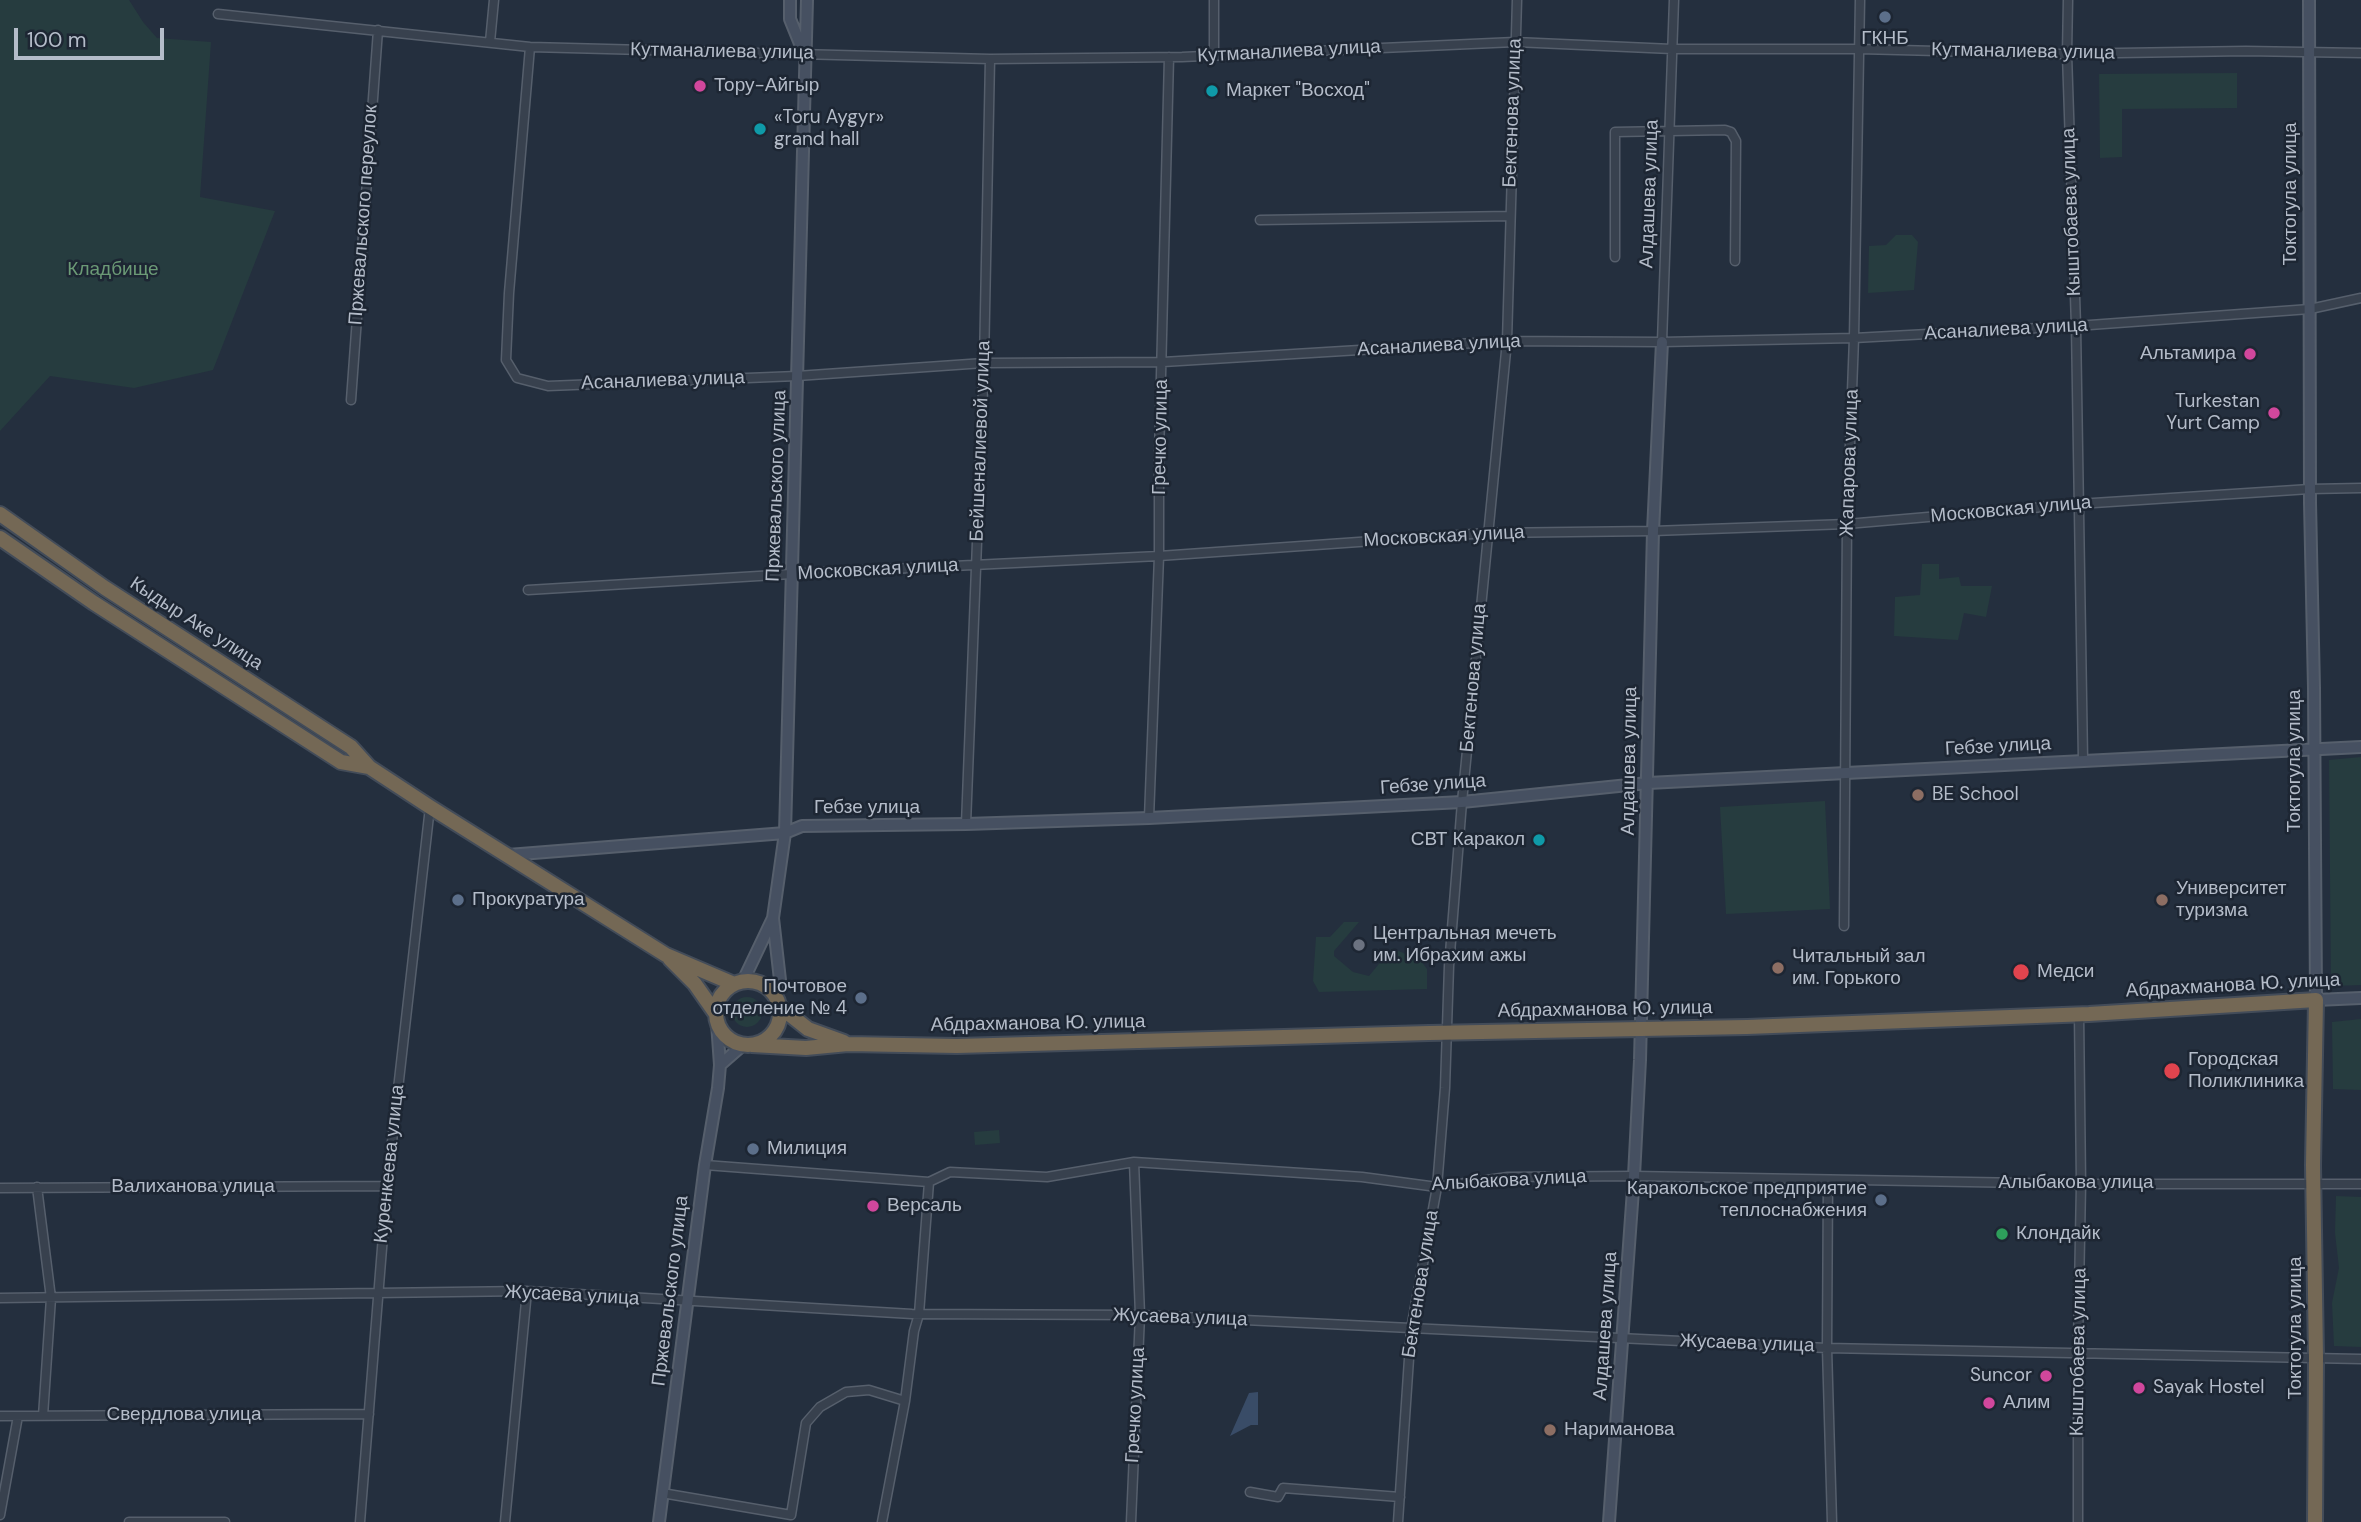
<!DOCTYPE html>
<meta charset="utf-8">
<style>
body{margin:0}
#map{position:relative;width:2361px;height:1522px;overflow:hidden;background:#242f3e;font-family:"DM Sans",sans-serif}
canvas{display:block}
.scale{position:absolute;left:14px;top:28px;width:150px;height:32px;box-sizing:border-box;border:4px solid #b4bcc9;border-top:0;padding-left:9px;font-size:21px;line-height:24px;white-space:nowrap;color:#b4bcc9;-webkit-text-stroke:5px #1d2633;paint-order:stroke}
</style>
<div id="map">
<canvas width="2361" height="1522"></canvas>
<div class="scale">100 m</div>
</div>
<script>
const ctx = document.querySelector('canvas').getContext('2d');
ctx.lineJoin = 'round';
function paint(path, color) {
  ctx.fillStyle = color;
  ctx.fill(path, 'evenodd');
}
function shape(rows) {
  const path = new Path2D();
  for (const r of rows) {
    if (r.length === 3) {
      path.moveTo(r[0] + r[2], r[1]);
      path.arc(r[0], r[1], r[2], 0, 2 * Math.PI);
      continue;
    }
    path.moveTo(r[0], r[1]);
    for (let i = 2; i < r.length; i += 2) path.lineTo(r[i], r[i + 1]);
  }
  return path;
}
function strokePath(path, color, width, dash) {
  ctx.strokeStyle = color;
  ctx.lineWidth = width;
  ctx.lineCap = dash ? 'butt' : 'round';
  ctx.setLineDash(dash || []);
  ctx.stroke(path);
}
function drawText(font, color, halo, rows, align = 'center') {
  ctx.font = font + ' "DM Sans",sans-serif';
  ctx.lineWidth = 5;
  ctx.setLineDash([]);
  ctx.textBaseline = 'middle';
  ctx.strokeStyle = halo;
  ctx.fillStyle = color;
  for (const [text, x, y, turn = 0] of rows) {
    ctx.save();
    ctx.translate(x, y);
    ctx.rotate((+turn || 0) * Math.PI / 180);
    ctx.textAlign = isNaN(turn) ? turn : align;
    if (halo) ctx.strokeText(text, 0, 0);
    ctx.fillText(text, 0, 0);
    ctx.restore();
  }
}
paint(shape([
 [0,0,129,0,143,22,157,38,211,42,200,197,275,211,213,370,134,388,50,376,0,431],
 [2237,73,2237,108,2122,109,2122,157,2100,158,2099,74],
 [1896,235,1912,235,1918,242,1914,290,1868,293,1869,246,1886,245],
 [1922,564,1939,564,1939,579,1959,577,1961,586,1992,586,1986,617,1964,613,1958,640,1894,636,1895,597,1920,595],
 [2361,757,2361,985,2331,986,2329,760],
 [1825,801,1830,909,1726,914,1720,807],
 [1344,922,1359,922,1334,951,1334,956,1353,972,1369,976,1392,948,1421,961,1427,969,1427,989,1319,992,1313,981,1316,937,1330,937],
 [747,1012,15],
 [2361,1019,2361,1090,2333,1089,2332,1022],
 [999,1130,1000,1143,975,1145,974,1132],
 [2336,1196,2361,1197,2361,1347,2334,1346,2332,1303,2339,1268,2335,1233]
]), '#263c3f');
paint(shape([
 [1258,1392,1258,1425,1251,1425,1230,1436,1249,1393]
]), '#394c67');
const street = shape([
 [2068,0,2067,54,2076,326,2083,760],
 [218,14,530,47,990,59,1182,57,1515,42,1672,49,1859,49,2055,54,2246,51,2361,53],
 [490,42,494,0],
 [530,47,509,293,506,360,517,378,548,386,797,376,984,363,1163,362,1507,341,1662,342,1854,338,2076,326,2310,309,2361,298],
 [1214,55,1214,0],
 [1260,220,1510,216],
 [1615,257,1615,132,1725,130,1731,132,1736,141,1735,261],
 [1662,342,1674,0],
 [351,400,378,30],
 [528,590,808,573,1159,556,1487,533,1653,531,1847,524,2078,504,2310,489,2361,488],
 [1149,818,1159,556,1159,455,1169,57],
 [966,824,984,363,990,59],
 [1844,926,1847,524,1854,338,1860,0],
 [705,1165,929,1182,950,1172,1047,1177,1134,1162,1362,1177,1437,1187,1508,1177,1634,1176,2081,1184,2361,1184],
 [1828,1180,1827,1348,1832,1522],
 [37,1187,51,1298,43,1416],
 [0,1188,387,1186],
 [0,1298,527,1291,912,1314,1140,1315,1827,1348,2361,1359],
 [0,1416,369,1414],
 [1250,1492,1278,1497,1283,1488,1400,1497],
 [662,1493,791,1515,806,1423,820,1407,846,1392,869,1390,905,1401],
 [0,1515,18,1416],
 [129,1522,225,1522],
 [360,1522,387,1186,430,807],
 [505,1522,527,1291],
 [882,1522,905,1401,914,1331,919,1314,929,1182],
 [1131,1522,1140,1315,1134,1162],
 [1398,1522,1411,1329,1437,1187,1445,1088,1449,966,1462,802,1507,341,1517,0],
 [2078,1522,2078,1345,2081,1184,2079,1014]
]);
const secondary = shape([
 [790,0,790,19,803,51],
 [2309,0,2310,503,2314,688,2316,1000,2361,998],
 [508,855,785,833,802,826,966,824,1149,818,1462,802,1648,783,2361,747],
 [743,981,773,918],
 [776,997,780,980,773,918,785,833,807,0],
 [720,1065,743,1045],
 [659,1522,705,1165,718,1088,720,1065,717,1023],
 [1609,1522,1634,1176,1640,1060,1653,531,1662,342]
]);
const highway = shape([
 [0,514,105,588,351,747,369,767,430,807,666,955,734,984],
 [0,538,94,603,341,762,369,767],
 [670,959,695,984,716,1014],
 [748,1013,32],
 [779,1006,808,1029,844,1042],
 [752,1045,806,1048,848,1044,957,1046,1429,1033,1747,1027,2089,1014,2316,1000,2313,1165,2316,1358,2315,1522]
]);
strokePath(street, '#565f6c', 11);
strokePath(secondary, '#565f6c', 14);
strokePath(highway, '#434c59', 18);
strokePath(street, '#38414e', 8);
strokePath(secondary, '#465061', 10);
strokePath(highway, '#746855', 14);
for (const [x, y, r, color] of [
 [1885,17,7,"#5c6f8a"],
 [700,86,7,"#d1479c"],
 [1212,91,7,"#0f9aa8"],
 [760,129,7,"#0f9aa8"],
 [2250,354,7,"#d1479c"],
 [2274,413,7,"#d1479c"],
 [1918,795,7,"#8d6e63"],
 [1539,840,7,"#0f9aa8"],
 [458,900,7,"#5c6f8a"],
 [2162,900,7,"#8d6e63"],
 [1359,945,7,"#6b7280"],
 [1778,968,7,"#8d6e63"],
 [2021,972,9,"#e0444e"],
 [861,998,7,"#5c6f8a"],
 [2172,1071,9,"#e0444e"],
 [753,1149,7,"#5c6f8a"],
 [1881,1200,7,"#5c6f8a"],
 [873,1206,7,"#d1479c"],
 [2002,1234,7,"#2e9e5b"],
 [2046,1376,7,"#d1479c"],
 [2139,1388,7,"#d1479c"],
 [1989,1403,7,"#d1479c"],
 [1550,1430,7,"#8d6e63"]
]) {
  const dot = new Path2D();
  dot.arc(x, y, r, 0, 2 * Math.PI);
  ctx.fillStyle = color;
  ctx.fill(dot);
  strokePath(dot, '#1d2633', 2.5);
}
drawText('19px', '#b4bcc9', '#1d2633', [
 ["ГКНБ",1885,39,"center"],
 ["Тору-Айгыр",714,86],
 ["Маркет \"Восход\"",1226,91],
 ["«Toru Aygyr»",774,118],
 ["grand hall",774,140],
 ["Альтамира",2236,354,"right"],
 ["Turkestan",2260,402,"right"],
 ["Yurt Camp",2260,424,"right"],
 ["BE School",1932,795],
 ["СВТ Каракол",1525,840,"right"],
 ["Университет",2176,889],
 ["туризма",2176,911],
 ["Прокуратура",472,900],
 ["Центральная мечеть",1373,934],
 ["им. Ибрахим ажы",1373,956],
 ["Читальный зал",1792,957],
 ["им. Горького",1792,979],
 ["Медси",2037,972],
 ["Почтовое",847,987,"right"],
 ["отделение № 4",847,1009,"right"],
 ["Городская",2188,1060],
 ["Поликлиника",2188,1082],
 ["Милиция",767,1149],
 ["Каракольское предприятие",1867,1189,"right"],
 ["теплоснабжения",1867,1211,"right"],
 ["Версаль",887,1206],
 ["Клондайк",2016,1234],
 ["Suncor",2032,1376,"right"],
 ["Sayak Hostel",2153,1388],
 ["Алим",2003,1403],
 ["Нариманова",1564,1430]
], 'left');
drawText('19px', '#b4bcc9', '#1d2633', [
 ["Кутманалиева улица",722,52,1],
 ["Кутманалиева улица",1289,52,-3],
 ["Кутманалиева улица",2023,52,1],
 ["Бектенова улица",1513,113,-88],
 ["Алдашева улица",1650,194,-88],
 ["Токтогула улица",2291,194,-90],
 ["Кыштобаева улица",2072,212,-92],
 ["Пржевальского переулок",364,215,-86],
 ["Асаналиева улица",2006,330,-3],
 ["Асаналиева улица",1439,346,-3],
 ["Асаналиева улица",663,381,-2],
 ["Гречко улица",1161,437,-89],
 ["Бейшеналиевой улица",981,441,-88],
 ["Жапарова улица",1850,463,-88],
 ["Пржевальского улица",777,486,-88],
 ["Московская улица",2011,510,-5],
 ["Московская улица",1444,537,-3],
 ["Московская улица",878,570,-3],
 ["Кыдыр Аке улица",196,624,33],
 ["Бектенова улица",1474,678,-85],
 ["Гебзе улица",1998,747,-3],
 ["Алдашева улица",1630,761,-89],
 ["Токтогула улица",2295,761,-90],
 ["Гебзе улица",1433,785,-4],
 ["Гебзе улица",867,808],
 ["Абдрахманова Ю. улица",2233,986,-3],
 ["Абдрахманова Ю. улица",1605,1010,-1],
 ["Абдрахманова Ю. улица",1038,1024,-1],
 ["Куренкеева улица",390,1164,-84],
 ["Алыбакова улица",1509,1181,-3],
 ["Алыбакова улица",2076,1183],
 ["Валиханова улица",193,1187],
 ["Бектенова улица",1421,1284,-81],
 ["Пржевальского улица",671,1291,-83],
 ["Жусаева улица",572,1296,3],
 ["Жусаева улица",1180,1318,2],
 ["Алдашева улица",1606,1326,-86],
 ["Токтогула улица",2296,1328,-90],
 ["Жусаева улица",1747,1344,2],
 ["Кыштобаева улица",2079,1352,-89],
 ["Гречко улица",1136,1405,-87],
 ["Свердлова улица",184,1415]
]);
drawText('19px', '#6b9a76', '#1d2633', [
 ["Кладбище",113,270]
]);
</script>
